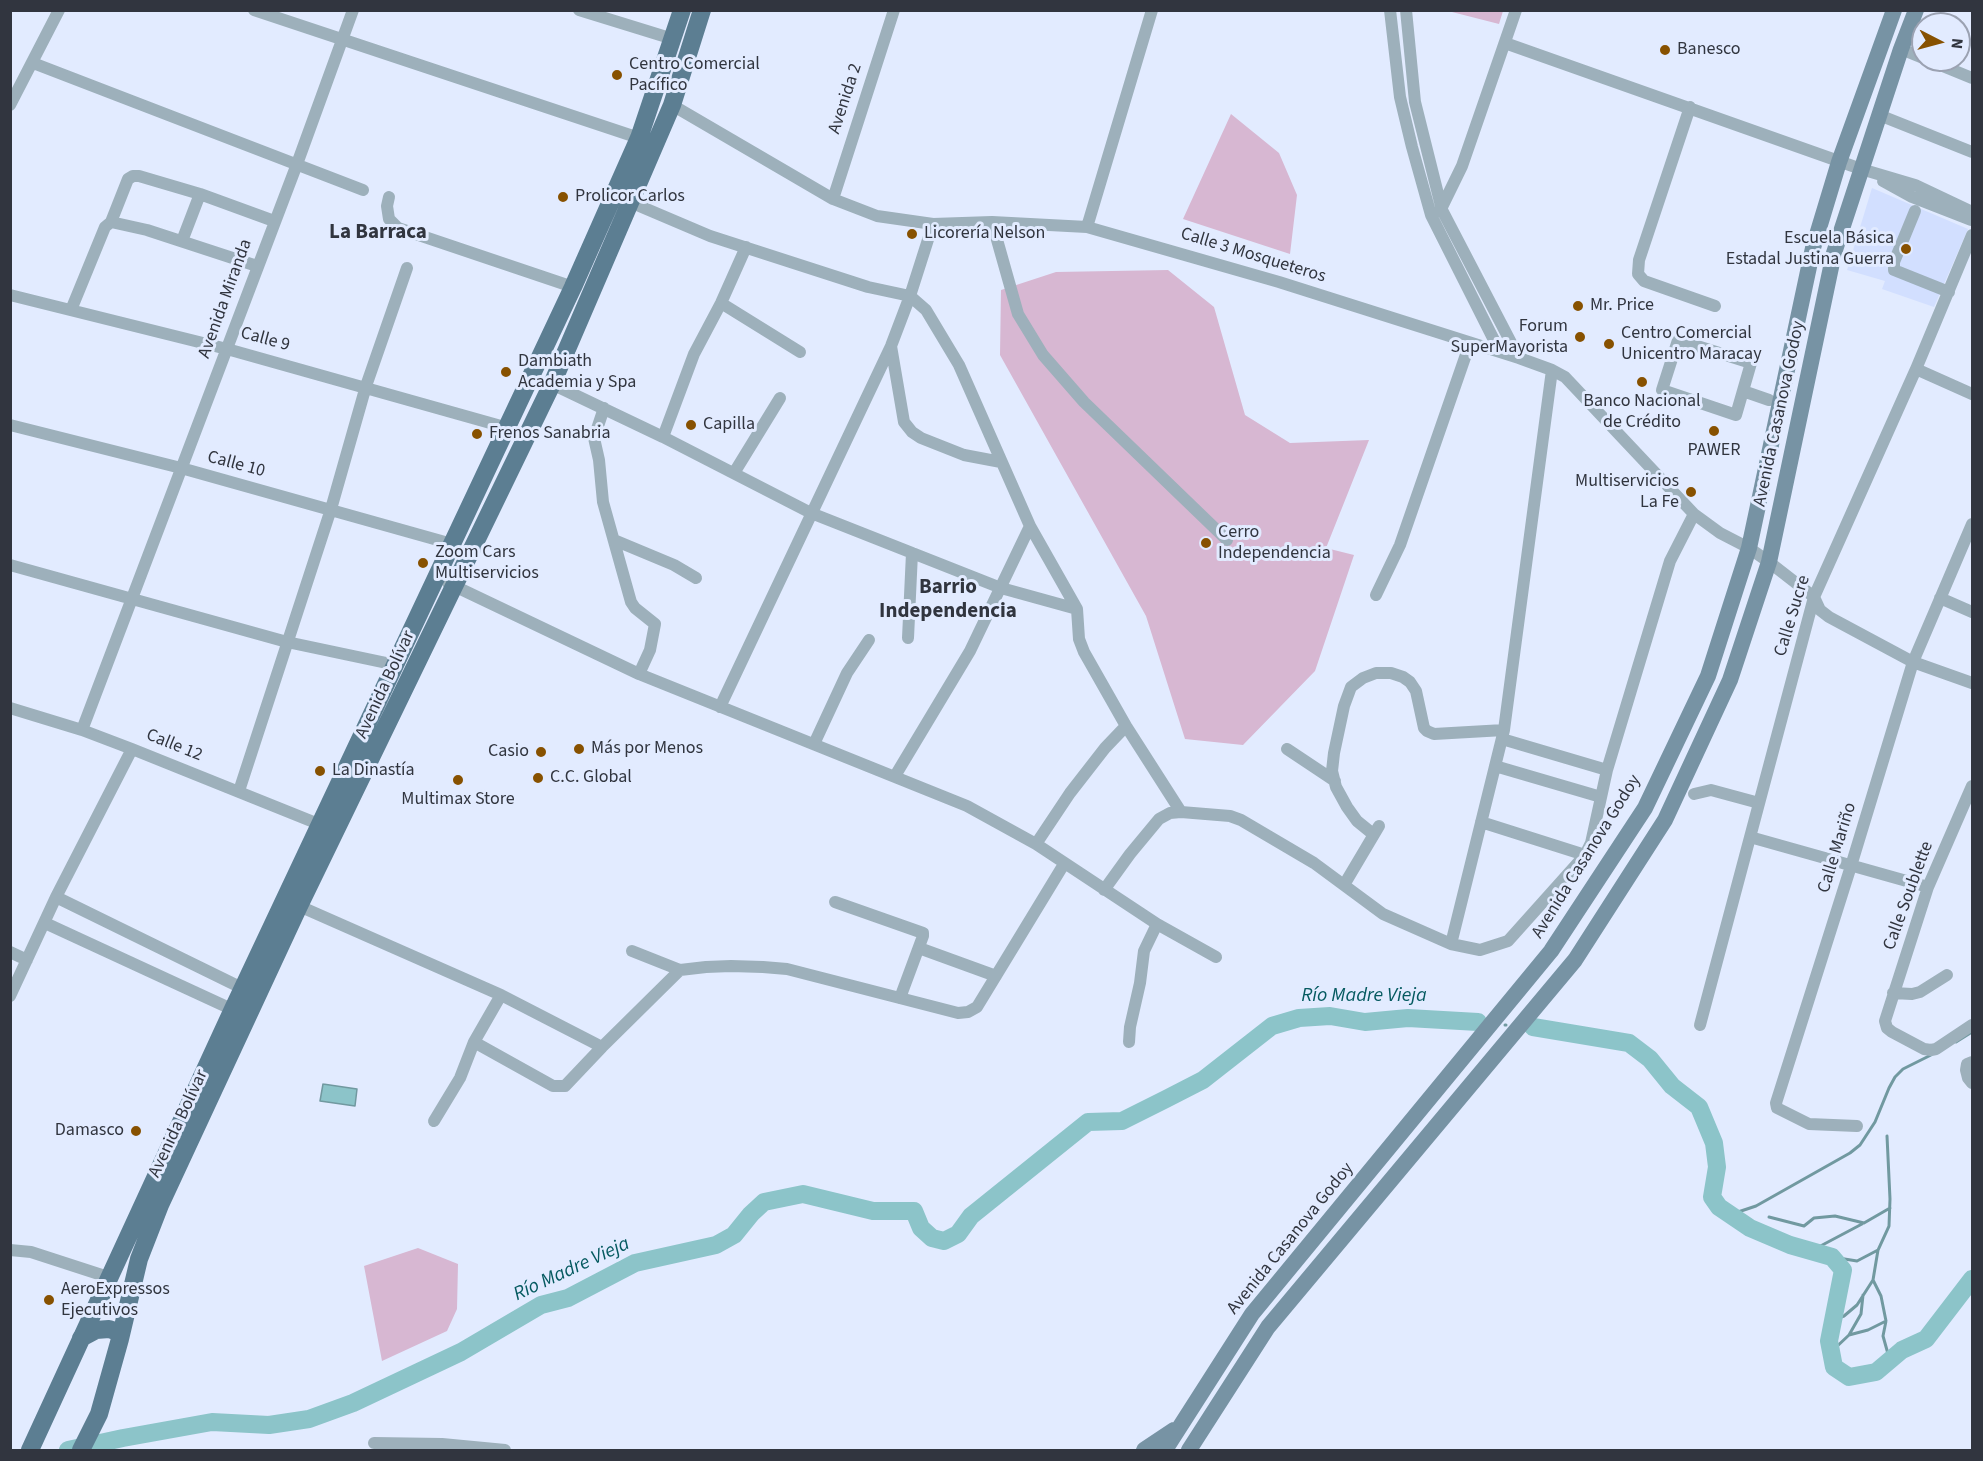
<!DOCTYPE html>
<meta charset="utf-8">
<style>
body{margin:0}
#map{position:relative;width:1983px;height:1461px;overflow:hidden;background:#e2ebff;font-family:"Source Sans 3",sans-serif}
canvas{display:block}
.frame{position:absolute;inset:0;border:12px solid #31353f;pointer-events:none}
.north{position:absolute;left:1911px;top:12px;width:60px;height:60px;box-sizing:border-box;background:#e2ebff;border:2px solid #9ba2b2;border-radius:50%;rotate:96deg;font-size:16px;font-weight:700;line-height:24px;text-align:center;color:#31353f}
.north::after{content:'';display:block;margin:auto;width:21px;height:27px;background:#875100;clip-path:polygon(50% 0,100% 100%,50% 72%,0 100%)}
</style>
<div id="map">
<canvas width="1983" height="1461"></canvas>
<div class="frame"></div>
<div class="north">N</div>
</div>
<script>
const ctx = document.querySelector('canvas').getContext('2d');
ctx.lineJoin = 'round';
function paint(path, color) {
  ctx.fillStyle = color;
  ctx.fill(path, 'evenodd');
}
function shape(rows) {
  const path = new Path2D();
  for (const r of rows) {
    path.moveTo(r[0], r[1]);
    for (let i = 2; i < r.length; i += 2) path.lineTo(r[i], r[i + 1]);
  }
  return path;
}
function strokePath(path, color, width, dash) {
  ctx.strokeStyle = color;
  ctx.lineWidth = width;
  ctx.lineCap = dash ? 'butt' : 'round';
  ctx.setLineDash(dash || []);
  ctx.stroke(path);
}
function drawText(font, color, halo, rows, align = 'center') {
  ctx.font = font + ' "Source Sans 3",sans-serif';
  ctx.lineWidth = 6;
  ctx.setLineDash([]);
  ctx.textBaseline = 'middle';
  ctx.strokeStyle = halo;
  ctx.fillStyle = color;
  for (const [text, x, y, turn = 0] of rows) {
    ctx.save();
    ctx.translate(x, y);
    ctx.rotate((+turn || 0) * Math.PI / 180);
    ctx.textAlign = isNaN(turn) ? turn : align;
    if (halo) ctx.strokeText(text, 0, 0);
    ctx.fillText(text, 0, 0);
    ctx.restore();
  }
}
paint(shape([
 [1872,188,1968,229,1934,307,1882,289,1885,281,1847,270]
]), '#d2dfff');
paint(shape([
 [1452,11,1452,10,1503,11,1499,24,1452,12],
 [1231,114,1279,153,1297,195,1290,254,1183,219],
 [1168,270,1214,307,1245,415,1290,443,1369,440,1326,548,1354,555,1315,671,1243,745,1185,739,1146,616,1000,355,1001,290,1056,272],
 [418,1248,458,1264,457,1309,447,1331,382,1361,364,1266]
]), '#d7b7d2');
const water = shape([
 [323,1084,357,1089,355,1106,320,1101,323,1084]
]);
paint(water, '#8cc4c9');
strokePath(water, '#7199a0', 1.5);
strokePath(shape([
 [1505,1025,1506,1025],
 [1956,1042,1972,1032],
 [1887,1136,1890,1199,1889,1226,1878,1250,1873,1280,1881,1296,1886,1321,1883,1336,1890,1361],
 [1732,1214,1756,1206,1850,1153,1860,1145,1875,1122,1889,1088,1895,1077,1903,1069,1931,1055],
 [1769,1217,1804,1226,1814,1218,1835,1216,1864,1223,1890,1208],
 [1811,1251,1862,1224],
 [1832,1257,1857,1261,1878,1250],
 [1833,1320,1844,1316,1857,1305,1873,1280],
 [1849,1335,1868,1330,1886,1321],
 [1831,1352,1849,1335,1861,1314,1863,1295]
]), '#7199a0', 3);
strokePath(shape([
 [1533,1027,1629,1043,1650,1059,1672,1086,1699,1107,1714,1143,1717,1167,1712,1197,1719,1207,1750,1228,1790,1245,1832,1257,1843,1270,1829,1341,1834,1367,1849,1377,1876,1372,1902,1350,1926,1339,1972,1279],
 [68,1450,123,1438,212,1422,269,1425,309,1419,353,1403,461,1352,541,1305,568,1298,635,1263,716,1245,734,1235,751,1214,764,1202,803,1194,873,1211,914,1211,921,1228,932,1238,944,1241,958,1234,971,1216,1088,1122,1122,1121,1166,1099,1203,1080,1272,1026,1299,1018,1330,1016,1365,1022,1408,1018,1478,1022]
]), '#8cc4c9', 18);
strokePath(shape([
 [254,10,639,138],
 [579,10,673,39],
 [1390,10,1400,97,1412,147,1431,215,1500,352],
 [1406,10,1415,102,1442,210,1519,358],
 [1505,43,1861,169,1915,185,1972,212],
 [1901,49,1923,58],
 [1928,60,1972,78],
 [33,63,363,190],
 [10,105,59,10],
 [672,105,833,199,877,216,933,224,992,222,1087,227,1279,282,1519,358,1552,370,1565,377,1694,514,1720,533,1749,548,1769,562,1814,597,1820,610,1829,617,1913,662,1972,683],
 [1690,107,1639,260,1638,274,1644,281,1715,306],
 [1879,115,1972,152],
 [1883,181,1912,197,1971,220],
 [389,197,387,206,389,219,398,228,573,287],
 [833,199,894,10],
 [630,202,710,236,868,287,910,296,926,310,959,365,1030,526,1077,609,1079,639,1084,652,1126,726,1181,812],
 [1440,211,1462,166,1516,10],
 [1915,211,1894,262,1894,270,1949,292],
 [111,222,128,179,133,176,139,176,200,194,274,221],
 [992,222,1018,314,1043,355,1084,402,1227,540],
 [1087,227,1152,10],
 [182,241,200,194],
 [10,295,227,349,508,428],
 [721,303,800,352],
 [71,310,105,227,111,222,147,230,257,266],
 [1678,340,1751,363,1736,415,1662,390,1678,340],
 [891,346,904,422,912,432,921,438,964,455,1001,462],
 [1916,369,1972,394],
 [552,384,663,437,811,513,1001,588,1077,609],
 [1743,391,1769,400],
 [604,408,594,438,599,460,603,502,631,602,635,608,655,624,650,650,639,674],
 [10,425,181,468,452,544],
 [663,437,694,354,721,303,746,247],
 [734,473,780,398],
 [614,540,674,565,696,578],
 [10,565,287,642,396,665],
 [448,583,639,674,967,806,1036,844,1157,924,1216,957],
 [1376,595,1400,545,1470,343],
 [1940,598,1972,612],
 [908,638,912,553],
 [720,707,891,346,910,296,933,224],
 [10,708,82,730,132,749,321,825],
 [82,730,297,164,353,10],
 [1502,739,1607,770],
 [814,744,847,673,869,640],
 [1287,749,1335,781],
 [1495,766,1601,797],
 [895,776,970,651,1030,526],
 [1972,786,1928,887,1885,1021,1887,1028,1892,1032,1924,1049,1931,1050,1936,1049,1972,1025],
 [239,791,331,509,366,386,407,268],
 [1694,794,1711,790,1759,803],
 [1481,822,1585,855],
 [1373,834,1357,821,1347,807,1336,787,1332,771,1334,753,1344,706,1351,687,1363,678,1376,673,1391,673,1403,677,1410,682,1416,691,1424,728,1427,731,1434,734,1504,730],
 [1750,837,1928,887],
 [1036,844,1070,793,1105,748,1126,726],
 [1344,885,1379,826],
 [1104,890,1130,854,1159,819,1170,813,1181,812,1230,816,1241,820,1314,863,1383,914,1451,944,1480,950,1508,941,1585,855,1591,843,1607,770,1670,561,1694,514],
 [56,897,248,991],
 [835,902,923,933,923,936,900,998],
 [299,906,501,995,602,1047],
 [45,923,240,1013],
 [1451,944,1504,730,1552,370],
 [919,948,996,976],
 [632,951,680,970,706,967,731,966,763,967,787,969,958,1013,968,1012,977,1007,1064,864],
 [10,952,27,960],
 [1893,993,1912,994,1920,992,1947,975],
 [10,996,56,897,132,749],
 [1700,1025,1814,597,1916,369,1972,235],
 [474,1042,553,1086,565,1086,602,1047,680,970],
 [1129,1042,1130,1027,1140,983,1144,951,1157,924],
 [1972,1062,1967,1064,1966,1070,1968,1078,1972,1083],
 [434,1121,460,1078,474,1042,501,995],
 [1857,1126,1809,1124,1777,1108,1776,1103,1851,866,1913,662,1972,524],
 [10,1250,31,1252,108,1277],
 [374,1443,442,1444,505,1450]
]), '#9db0bb', 12);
strokePath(shape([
 [1144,1450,1174,1430],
 [1165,1450,1252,1314,1551,951,1645,808,1708,676,1749,548,1813,248,1839,162,1894,10],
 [1189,1450,1268,1327,1575,960,1665,820,1730,680,1769,562,1834,253,1901,49,1916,10]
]), '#7793a4', 16);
strokePath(shape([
 [81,1338,96,1330,109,1329,121,1333],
 [30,1450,233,1009,573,287,639,138,682,10],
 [81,1450,99,1414,120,1339,139,1259,160,1205,299,906,552,384,672,105,702,10]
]), '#5c7e92', 18);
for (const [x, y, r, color] of [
 [1665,50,6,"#875100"],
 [617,75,6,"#875100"],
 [563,197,6,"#875100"],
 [912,234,6,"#875100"],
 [1906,249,6,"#875100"],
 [1578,306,6,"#875100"],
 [1580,337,6,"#875100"],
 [1609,344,6,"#875100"],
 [506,372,6,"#875100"],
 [1642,382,6,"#875100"],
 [691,425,6,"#875100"],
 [1714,431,6,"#875100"],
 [477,434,6,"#875100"],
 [1691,492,6,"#875100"],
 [1206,543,6,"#875100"],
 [423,563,6,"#875100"],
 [579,749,6,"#875100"],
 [541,752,6,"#875100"],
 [320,771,6,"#875100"],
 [538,778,6,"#875100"],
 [458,780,6,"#875100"],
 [136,1131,6,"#875100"],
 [49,1300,6,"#875100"]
]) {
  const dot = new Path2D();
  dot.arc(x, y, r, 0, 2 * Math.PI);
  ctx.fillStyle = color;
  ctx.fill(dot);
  strokePath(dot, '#e2ebff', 2);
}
drawText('18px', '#31353f', '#e2ebff', [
 ["Banesco",1677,50],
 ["Centro Comercial",629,65],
 ["Pacífico",629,86],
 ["Prolicor Carlos",575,197],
 ["Licorería Nelson",924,234],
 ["Escuela Básica",1894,239,"right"],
 ["Estadal Justina Guerra",1894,260,"right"],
 ["Mr. Price",1590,306],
 ["Forum",1568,327,"right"],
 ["SuperMayorista",1568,348,"right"],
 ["Centro Comercial",1621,334],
 ["Unicentro Maracay",1621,355],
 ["Dambiath",518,362],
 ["Academia y Spa",518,383],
 ["Banco Nacional",1642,402,"center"],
 ["de Crédito",1642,423,"center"],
 ["Capilla",703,425],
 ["Frenos Sanabria",489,434],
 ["PAWER",1714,451,"center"],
 ["Multiservicios",1679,482,"right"],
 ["La Fe",1679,503,"right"],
 ["Cerro",1218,533],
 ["Independencia",1218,554],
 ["Zoom Cars",435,553],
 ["Multiservicios",435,574],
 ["Más por Menos",591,749],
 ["Casio",529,752,"right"],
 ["La Dinastía",332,771],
 ["C.C. Global",550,778],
 ["Multimax Store",458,800,"center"],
 ["Damasco",124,1131,"right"],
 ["AeroExpressos",61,1290],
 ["Ejecutivos",61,1311]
], 'left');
drawText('18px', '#31353f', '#e2ebff', [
 ["Avenida 2",846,99,-72],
 ["Calle 3 Mosqueteros",1253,256,17],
 ["Avenida Miranda",226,299,-70],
 ["Calle 9",265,340,15],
 ["Avenida Casanova Godoy",1780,414,-78],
 ["Calle 10",236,465,15],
 ["Calle Sucre",1793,616,-73],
 ["Avenida Bolívar",386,685,-65],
 ["Calle 12",174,746,22],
 ["Calle Mariño",1838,848,-73],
 ["Avenida Casanova Godoy",1587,857,-58],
 ["Calle Soublette",1909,896,-70],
 ["Avenida Bolívar",179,1124,-65],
 ["Avenida Casanova Godoy",1291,1239,-51]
]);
drawText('italic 20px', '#055a60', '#e2ebff', [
 ["Río Madre Vieja",1364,997],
 ["Río Madre Vieja",572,1270,-25]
]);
drawText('bold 21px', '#31353f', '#e2ebff', [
 ["La Barraca",378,233],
 ["Barrio",948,588],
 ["Independencia",948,612]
]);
</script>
